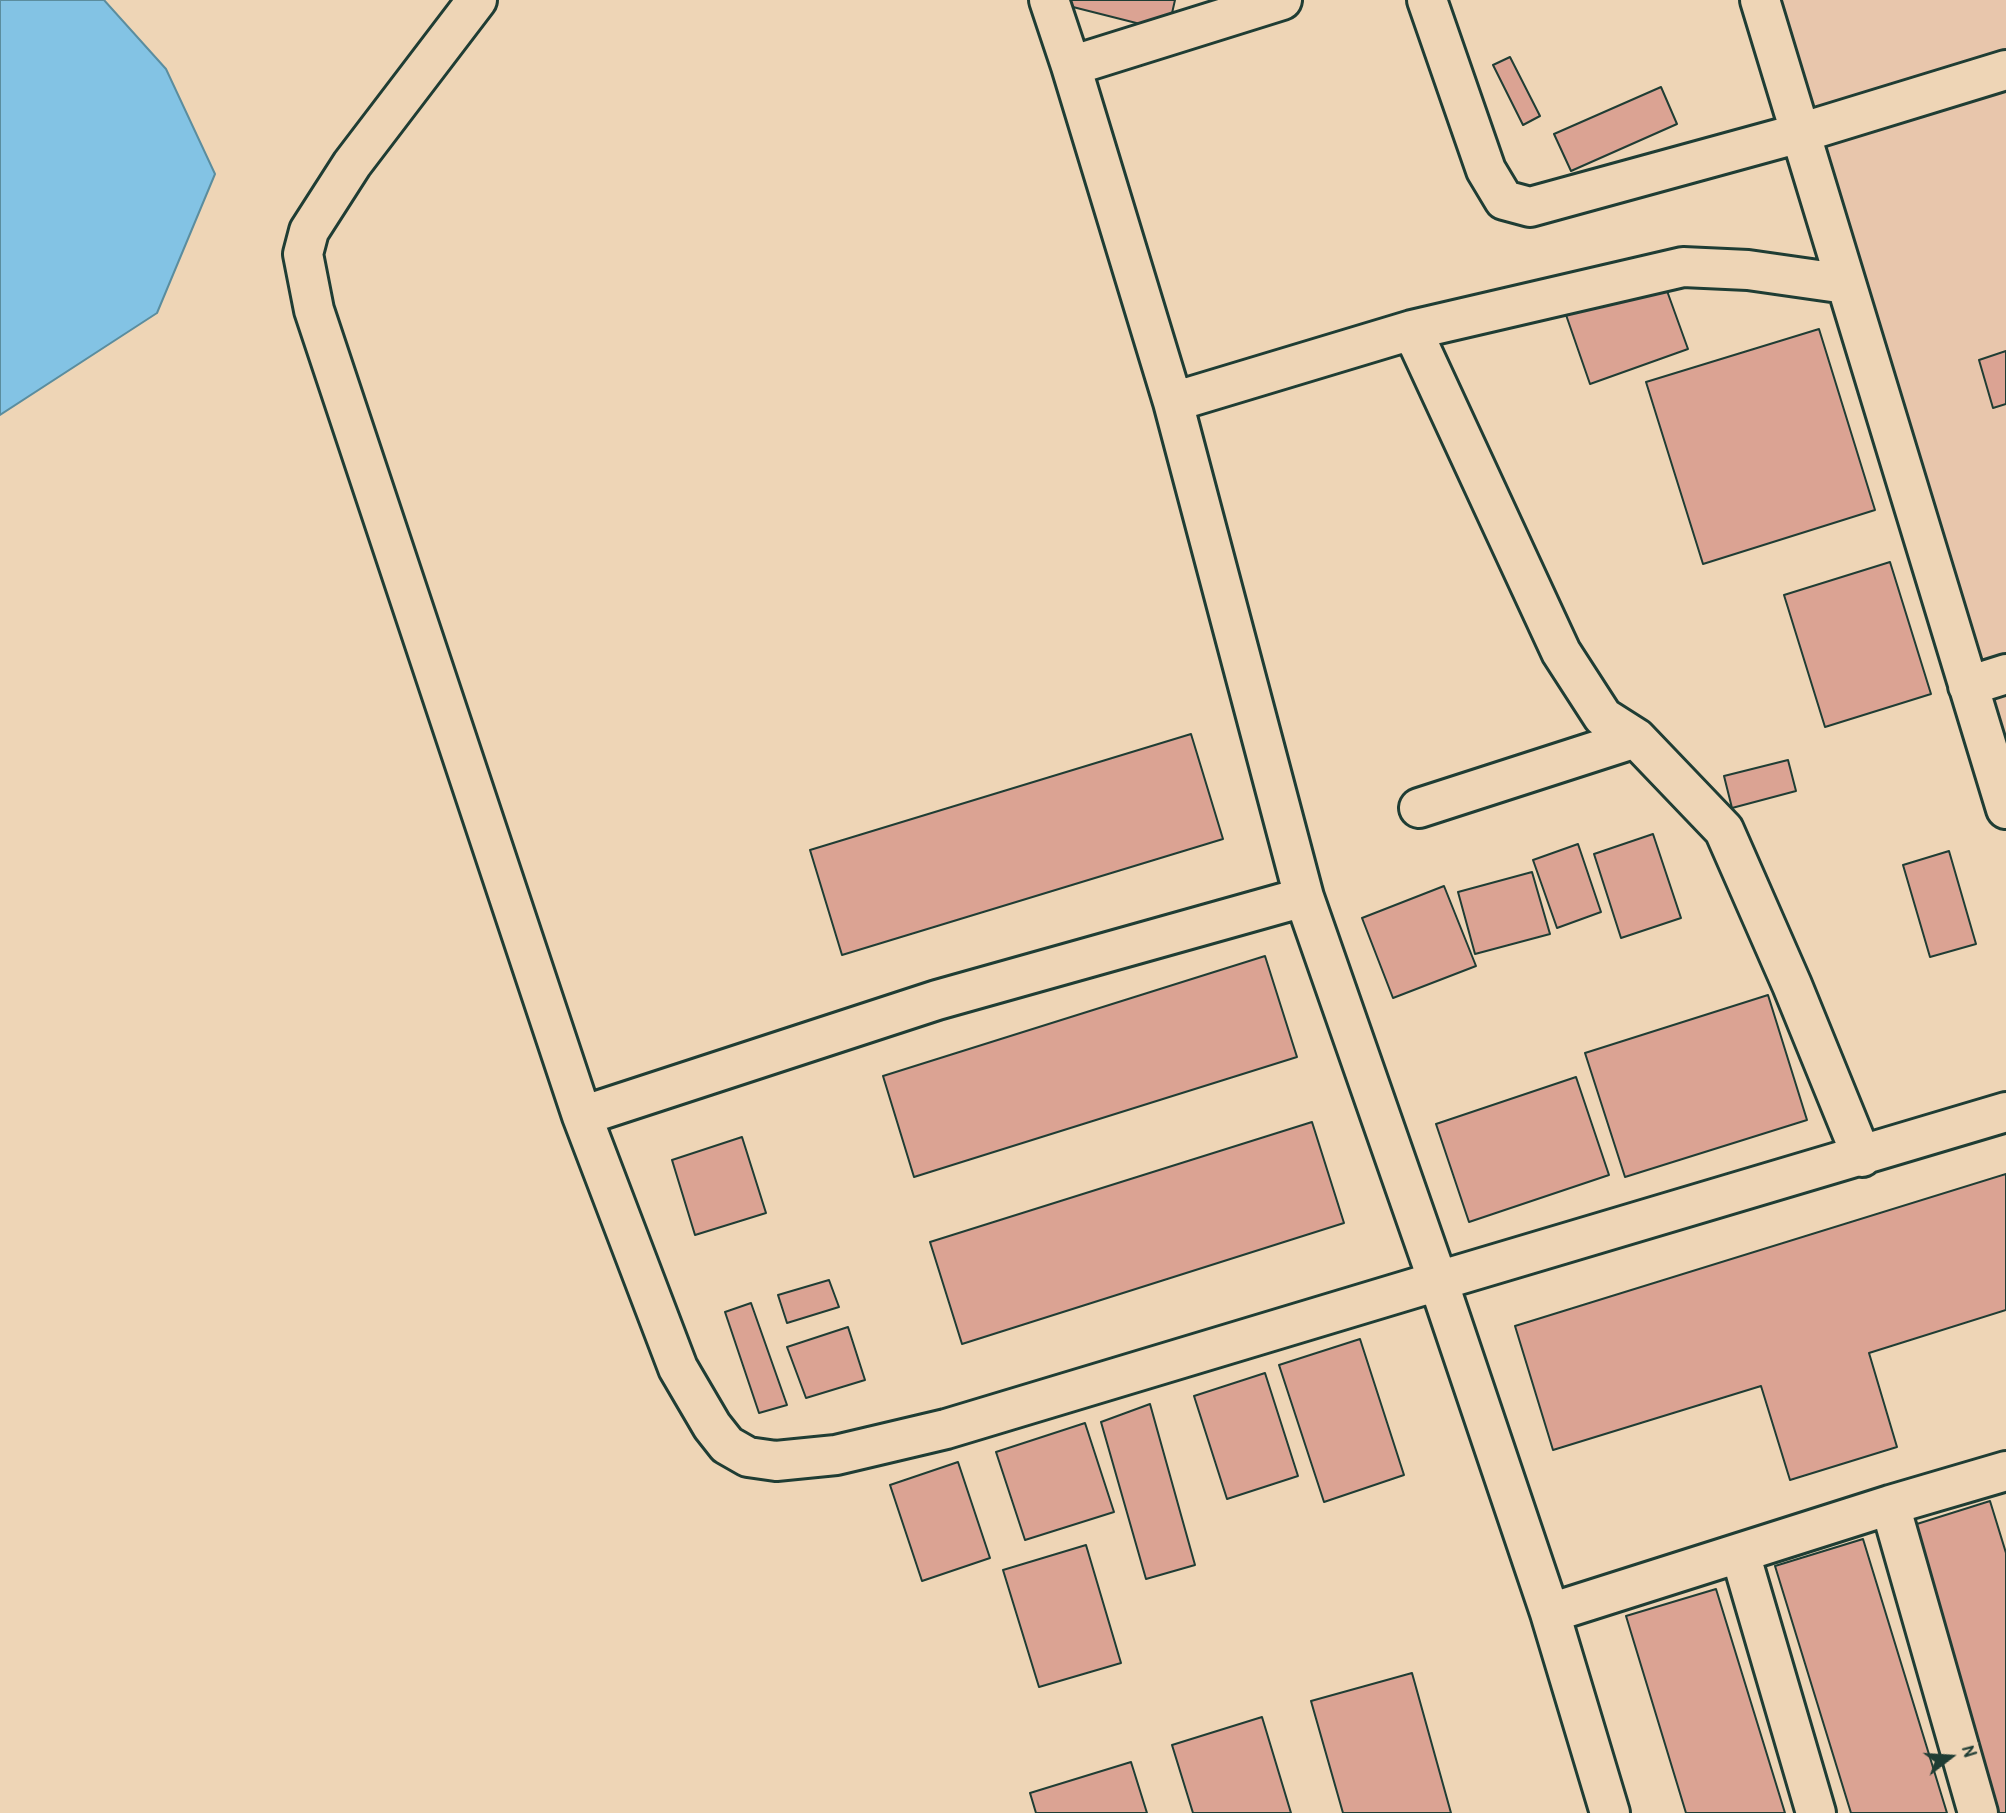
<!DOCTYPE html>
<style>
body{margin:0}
#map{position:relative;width:2006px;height:1813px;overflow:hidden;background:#eed5b6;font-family:"Patrick Hand",sans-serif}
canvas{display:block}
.north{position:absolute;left:1915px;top:1722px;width:70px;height:70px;-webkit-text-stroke:5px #eed5b6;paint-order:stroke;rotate:73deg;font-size:19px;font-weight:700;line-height:28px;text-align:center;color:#1f3d34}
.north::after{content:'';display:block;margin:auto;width:24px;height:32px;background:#1f3d34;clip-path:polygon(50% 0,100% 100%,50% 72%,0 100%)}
</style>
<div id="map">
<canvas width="2006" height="1813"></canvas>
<div class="north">N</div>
</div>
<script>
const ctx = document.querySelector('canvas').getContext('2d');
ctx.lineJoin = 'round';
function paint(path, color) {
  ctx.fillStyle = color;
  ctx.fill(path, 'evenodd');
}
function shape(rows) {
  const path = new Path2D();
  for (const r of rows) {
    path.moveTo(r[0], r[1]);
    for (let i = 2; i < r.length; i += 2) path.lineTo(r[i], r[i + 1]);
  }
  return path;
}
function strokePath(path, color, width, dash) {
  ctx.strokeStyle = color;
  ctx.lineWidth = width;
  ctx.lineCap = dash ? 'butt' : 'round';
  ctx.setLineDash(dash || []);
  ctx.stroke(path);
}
paint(shape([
 [1764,0,2006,0,2006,738]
]), '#e8c6ac');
const water = shape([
 [0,0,104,0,166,69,215,174,157,313,0,415,0,0]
]);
paint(water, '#83c3e4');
strokePath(water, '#5b8d9e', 2);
const building = shape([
 [1062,0,1175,0,1168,31,1061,4,1062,0],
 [1510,57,1540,116,1523,125,1493,65,1510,57],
 [1661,87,1677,124,1571,171,1554,134,1661,87],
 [1662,277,1688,349,1590,384,1565,312,1662,277],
 [1819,329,1875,510,1703,564,1646,382,1819,329],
 [2006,351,2006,404,1993,408,1979,360,2006,351],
 [1890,562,1931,694,1825,727,1784,595,1890,562],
 [1191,734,1223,839,842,955,810,850,1191,734],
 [1788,760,1796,791,1732,808,1724,776,1788,760],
 [1653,834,1681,918,1621,938,1594,854,1653,834],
 [1578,844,1601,912,1557,928,1533,860,1578,844],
 [1949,851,1976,944,1930,957,1903,865,1949,851],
 [1532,872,1550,934,1475,954,1458,892,1532,872],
 [1444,886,1476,966,1393,998,1362,918,1444,886],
 [1265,956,1297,1057,914,1177,883,1076,1265,956],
 [1768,995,1807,1120,1625,1177,1585,1053,1768,995],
 [1576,1077,1609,1175,1469,1222,1436,1124,1576,1077],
 [1312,1122,1344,1223,962,1344,930,1242,1312,1122],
 [742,1137,766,1213,695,1235,672,1160,742,1137],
 [2006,1174,2006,1310,1869,1353,1897,1447,1790,1480,1761,1386,1553,1450,1515,1326,2006,1174],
 [829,1280,839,1307,787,1323,778,1295,829,1280],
 [751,1303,787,1405,759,1413,725,1312,751,1303],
 [848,1327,865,1380,806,1398,787,1347,848,1327],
 [1360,1339,1404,1475,1324,1502,1279,1365,1360,1339],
 [1265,1373,1298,1476,1227,1499,1194,1396,1265,1373],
 [1150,1404,1195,1565,1146,1579,1101,1422,1150,1404],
 [1085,1423,1114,1512,1025,1540,996,1452,1085,1423],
 [958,1462,990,1558,922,1581,890,1485,958,1462],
 [1990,1501,2006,1553,2006,1813,1989,1813,1901,1529,1990,1501],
 [1863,1539,1947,1813,1851,1813,1775,1566,1863,1539],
 [1086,1545,1121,1663,1039,1687,1003,1570,1086,1545],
 [1716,1589,1785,1813,1686,1813,1626,1616,1716,1589],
 [1412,1673,1451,1813,1343,1813,1311,1701,1412,1673],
 [1262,1717,1291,1813,1193,1813,1172,1745,1262,1717],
 [1131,1762,1147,1813,1036,1813,1030,1793,1131,1762]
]);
paint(building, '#dba393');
strokePath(building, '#1f3d34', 2);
const minor = shape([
 [477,0,352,164,309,231,303,254,314,310,582,1116,678,1368,712,1426,727,1445,748,1457,776,1461,836,1455,946,1429,1438,1281,1304,897,1173,402,1071,66,1282,0],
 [1049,0,1071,66],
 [1427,0,1486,170,1504,200,1530,207,1800,133,2006,70],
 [1760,0,2006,809],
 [1412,330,1561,652,1603,717,1636,738,1724,830,1792,985,1862,1157],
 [1173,402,1412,330,1683,267,1748,270,1846,284],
 [1968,686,2006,674],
 [1419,808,1636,738],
 [582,1116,937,1000,1304,897],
 [1890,1505,1978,1813],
 [1740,1553,1816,1813],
 [1550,1613,1890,1505,2006,1471],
 [1610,1813,1550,1613,1438,1281,2006,1112]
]);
strokePath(minor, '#1f3d34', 44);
strokePath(minor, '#eed5b6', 38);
</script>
